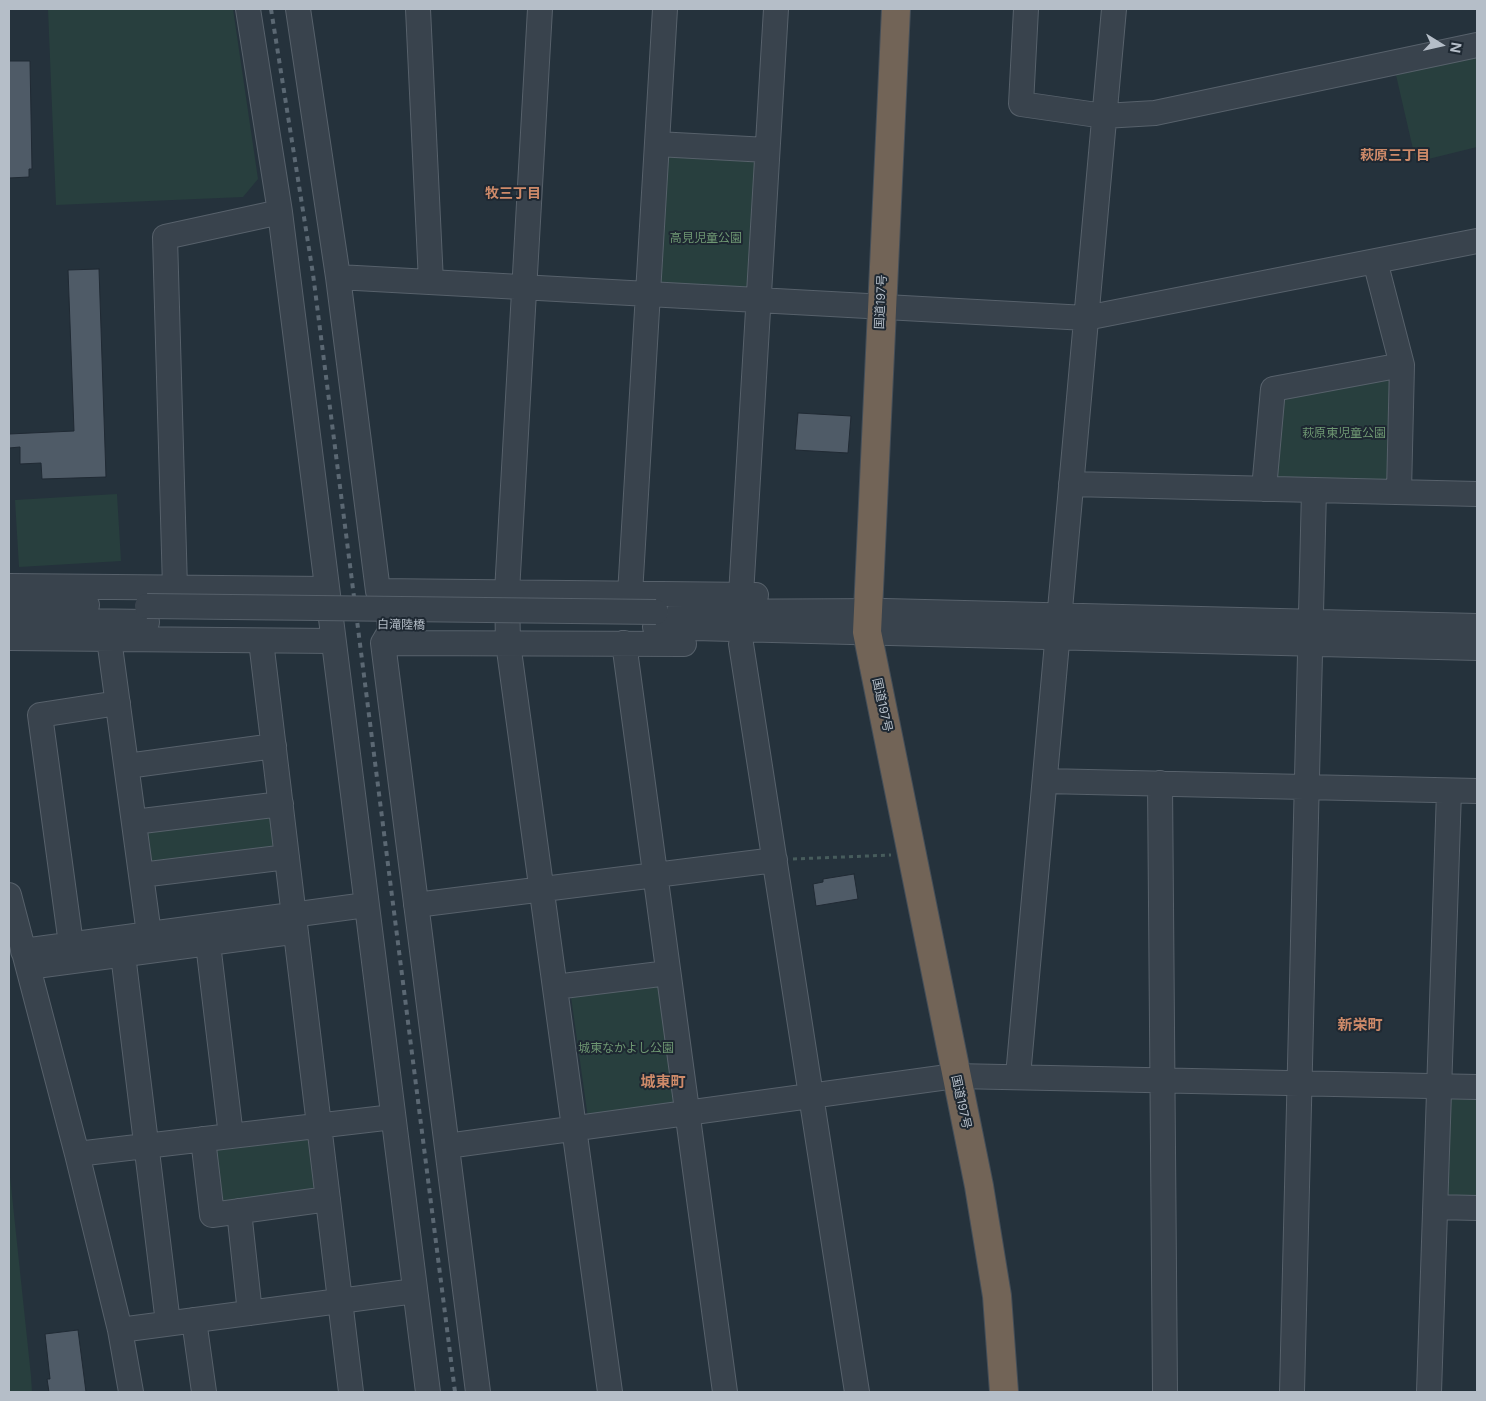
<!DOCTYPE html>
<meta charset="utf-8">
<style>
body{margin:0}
#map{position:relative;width:1486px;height:1401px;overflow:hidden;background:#25323c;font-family:Inter,sans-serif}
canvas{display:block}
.frame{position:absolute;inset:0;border:10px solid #b5bec8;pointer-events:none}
.north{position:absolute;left:1416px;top:20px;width:50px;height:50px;-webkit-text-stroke:4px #1e2832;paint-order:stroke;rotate:100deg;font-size:14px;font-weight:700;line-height:20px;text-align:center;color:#b5bec8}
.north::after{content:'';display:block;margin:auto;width:18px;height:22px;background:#b5bec8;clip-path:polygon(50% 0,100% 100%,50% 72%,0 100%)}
</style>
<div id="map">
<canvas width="1486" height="1401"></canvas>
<div class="frame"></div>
<div class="north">N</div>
</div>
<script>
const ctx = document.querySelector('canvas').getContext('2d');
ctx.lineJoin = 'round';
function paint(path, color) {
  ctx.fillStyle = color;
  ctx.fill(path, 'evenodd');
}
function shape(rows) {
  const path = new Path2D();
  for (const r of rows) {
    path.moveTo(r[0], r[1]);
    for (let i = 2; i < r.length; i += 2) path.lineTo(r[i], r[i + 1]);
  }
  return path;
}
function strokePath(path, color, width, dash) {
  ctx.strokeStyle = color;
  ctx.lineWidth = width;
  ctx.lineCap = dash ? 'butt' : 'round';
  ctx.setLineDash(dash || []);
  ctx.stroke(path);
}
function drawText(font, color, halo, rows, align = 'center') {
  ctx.font = font + ' Inter,"Noto Sans JP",sans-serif';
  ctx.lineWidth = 4;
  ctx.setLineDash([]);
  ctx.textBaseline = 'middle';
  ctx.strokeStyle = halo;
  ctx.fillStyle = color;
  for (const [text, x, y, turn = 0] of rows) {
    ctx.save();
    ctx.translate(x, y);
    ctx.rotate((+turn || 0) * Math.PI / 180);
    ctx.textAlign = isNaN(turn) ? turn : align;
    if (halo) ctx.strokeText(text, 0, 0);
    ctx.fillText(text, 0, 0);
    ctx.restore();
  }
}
paint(shape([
 [48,9,233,9,258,179,243,197,56,205],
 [1477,56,1477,147,1416,162,1396,75],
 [668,150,758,160,752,282,747,290,659,284],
 [1388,375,1395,380,1388,485,1281,480,1274,472,1280,395],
 [117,494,121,561,19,567,15,500],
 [272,808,283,849,152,870,145,826],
 [663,977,681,1105,588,1118,570,990],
 [1450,1096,1477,1097,1477,1200,1447,1198],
 [311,1133,323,1190,222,1209,214,1144],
 [9,1167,31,1376,32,1392,9,1392]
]), '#283f3e');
const building = shape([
 [9,61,30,61,32,169,29,169,29,177,9,178,9,61],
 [99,269,106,477,42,479,41,463,20,464,20,447,9,448,9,434,74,431,68,270,99,269],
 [798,413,851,416,848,453,795,450,798,413],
 [854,874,858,899,816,906,813,884,823,882,823,879,854,874],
 [78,1330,86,1392,49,1392,47,1379,50,1379,45,1334,78,1330]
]);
paint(building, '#4f5b67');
strokePath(building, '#202a34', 1);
const minor = shape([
 [248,9,280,212,428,1392],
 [298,9,338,277,378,591,388,600,390,631,383,643,478,1392],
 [418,9,431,282],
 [540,9,507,592,508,643,610,1392],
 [1026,9,1021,104,1104,116,1155,113,1477,45],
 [657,144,767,150],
 [1375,261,1402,365,1399,492],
 [338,277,1086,318,1477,241],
 [1071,484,1477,494],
 [1264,489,1273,389,1402,365],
 [9,586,326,589],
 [175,588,165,237,280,212],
 [378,591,756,595],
 [630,594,665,9],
 [741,595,776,9],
 [9,603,87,605],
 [679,612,885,611,1477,626],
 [9,620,147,622],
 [655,627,1477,648],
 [9,638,332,641],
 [109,639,149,934],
 [261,641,351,1392],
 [383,643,684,644],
 [624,643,725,1392],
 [741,644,857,1392],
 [127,766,274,746],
 [1045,781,1477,791],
 [1160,783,1165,1392],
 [134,822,281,804],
 [141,875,287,857],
 [9,895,77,1154,120,1330,131,1392],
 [416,905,775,860],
 [206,927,231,1136],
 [121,938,168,1323],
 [23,951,366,905],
 [73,959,40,715,118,703],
 [28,967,284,933],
 [555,987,668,973],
 [1018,1076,1114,9],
 [203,1139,212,1215,328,1199],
 [447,1146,955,1076,1477,1087],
 [77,1154,393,1117],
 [1436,1207,1477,1208],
 [239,1211,250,1313],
 [194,1320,204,1392],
 [120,1330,415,1291],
 [1292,1392,1314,490],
 [1429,1392,1449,791]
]);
const highway = shape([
 [896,9,867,632,979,1186,997,1296,1004,1392]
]);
strokePath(minor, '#57616b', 26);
strokePath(highway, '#444e58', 30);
strokePath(shape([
 [793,859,891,855]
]), '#475c5c', 3, [4, 4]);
strokePath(minor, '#39434d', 24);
strokePath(highway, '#726457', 28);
strokePath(shape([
 [271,9,313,274,455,1392]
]), '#5b6873', 4, [5, 5]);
const minorBridge = shape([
 [147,606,656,612]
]);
strokePath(minorBridge, '#57616b', 26, []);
strokePath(minorBridge, '#39434d', 24);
drawText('12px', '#6e9772', '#1e2832', [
 ["高見児童公園",706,238],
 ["萩原東児童公園",1344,433],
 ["城東なかよし公園",626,1048]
]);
drawText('12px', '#b5bec8', '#1e2832', [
 ["国道197号",881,302,-87],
 ["白滝陸橋",401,625,1],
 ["国道197号",882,705,78],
 ["国道197号",961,1102,78]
]);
drawText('bold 14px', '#ce8a69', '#1e2832', [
 ["萩原三丁目",1395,156],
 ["牧三丁目",513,194]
]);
drawText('bold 15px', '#ce8a69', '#1e2832', [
 ["新栄町",1360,1025],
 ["城東町",663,1082]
]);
</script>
